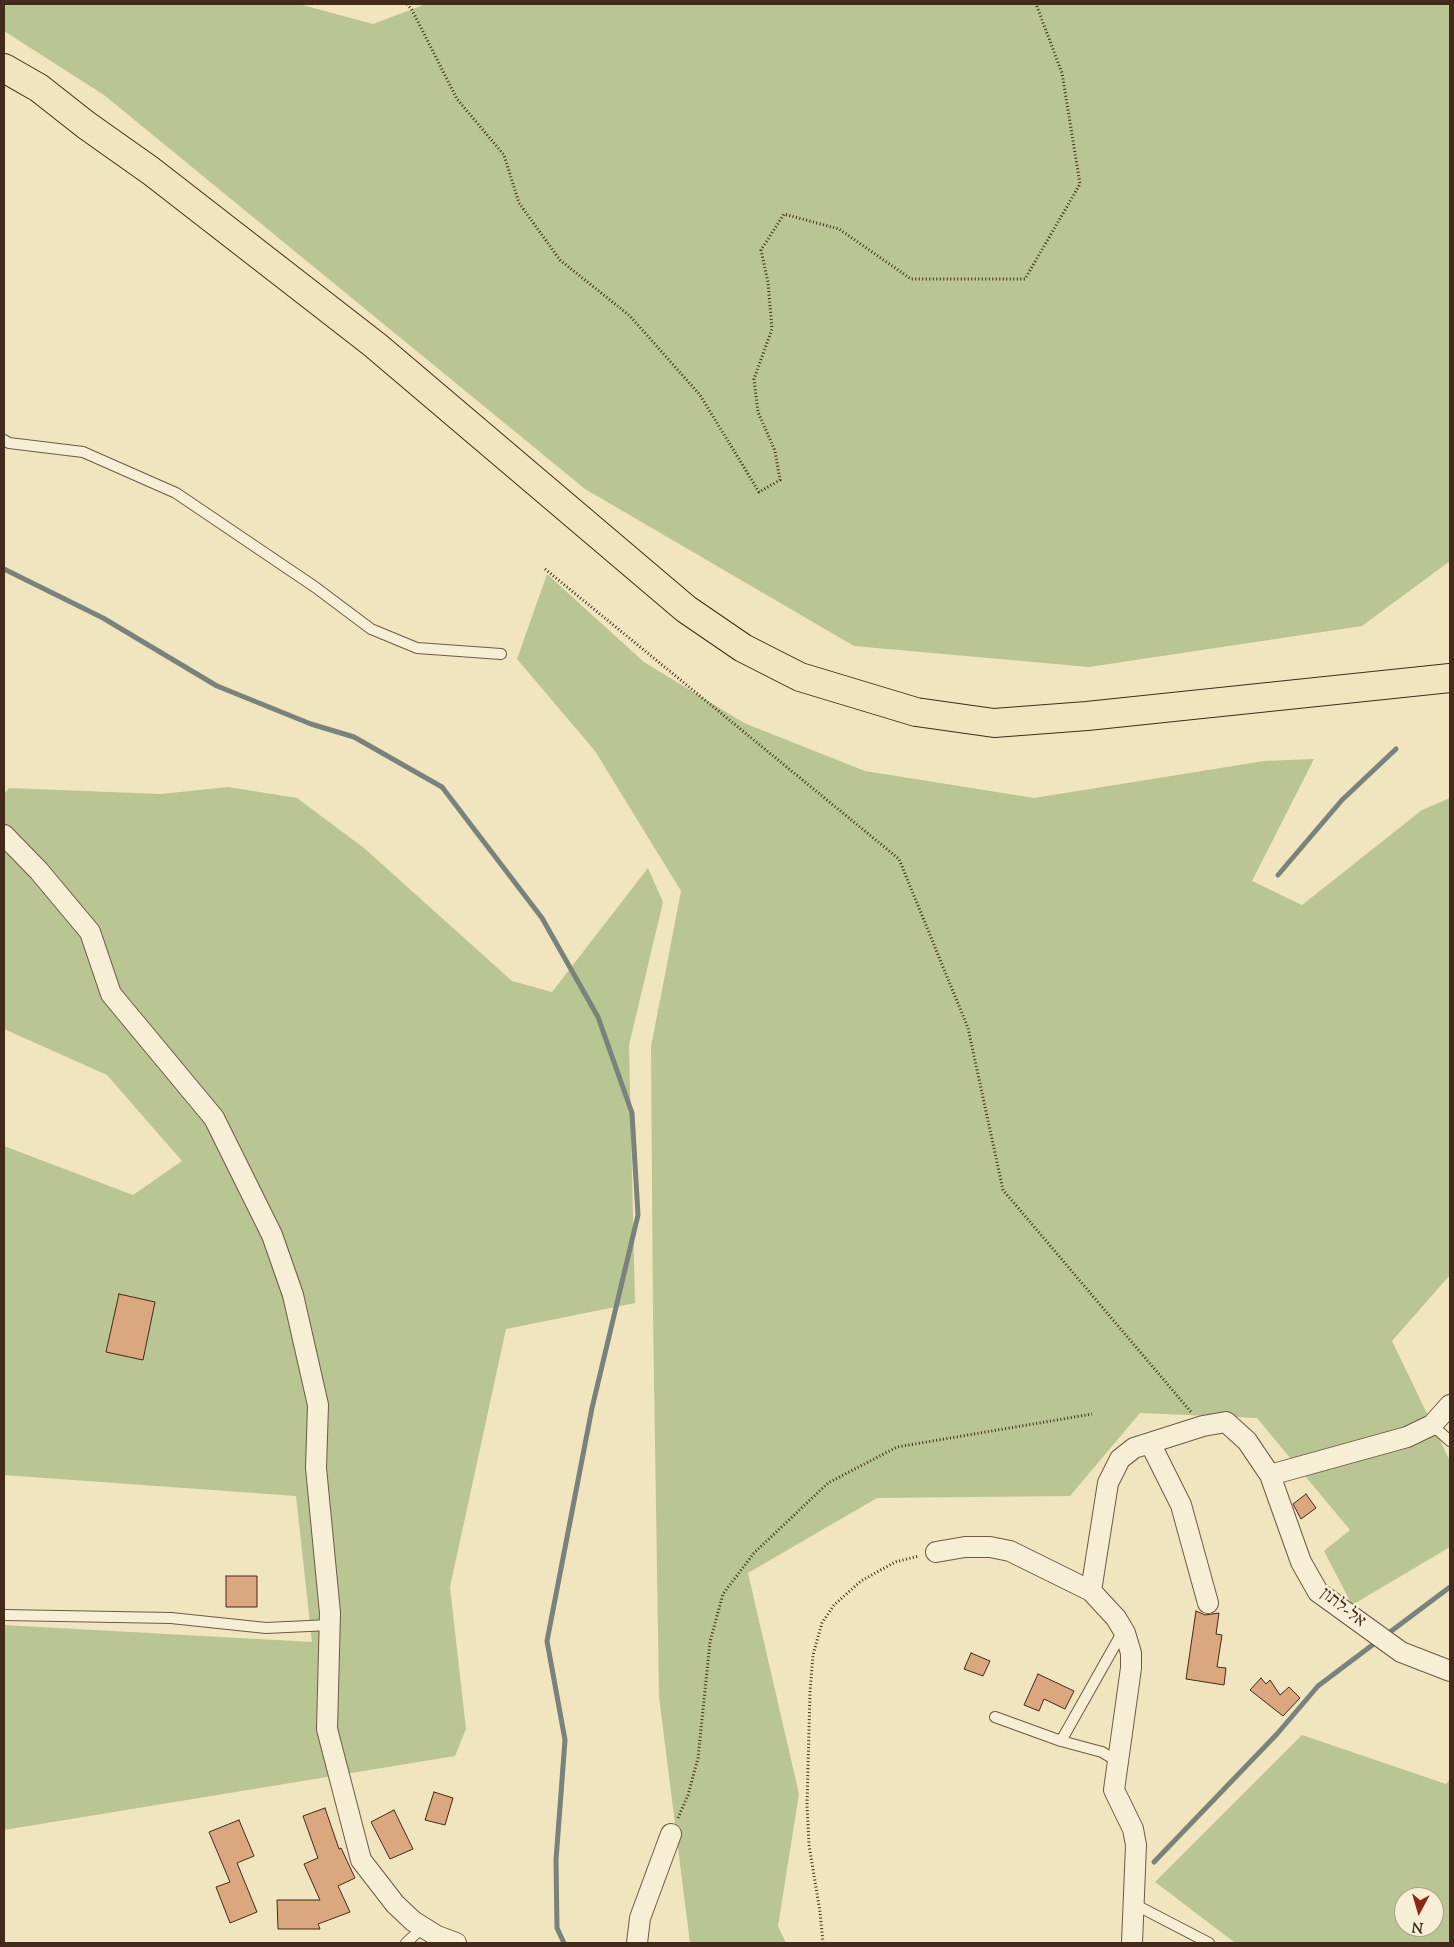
<!DOCTYPE html>
<meta charset="utf-8">
<style>
body{margin:0}
#map{position:relative;width:1454px;height:1947px;overflow:hidden;background:#f1e5bf;font-family:"Sorts Mill Goudy",serif}
canvas{display:block}
.frame{position:absolute;inset:0;border:5px solid #432a1d;pointer-events:none}
.north{position:absolute;left:1394px;top:1887px;width:50px;height:50px;box-sizing:border-box;background:#f6eed5;border:1px solid #aea08b;border-radius:50%;rotate:186deg;font-size:14px;font-weight:700;line-height:20px;text-align:center;color:#432a1d}
.north::after{content:'';display:block;margin:auto;width:18px;height:22px;background:#8f2418;clip-path:polygon(50% 0,100% 100%,50% 72%,0 100%)}
</style>
<div id="map">
<canvas width="1454" height="1947"></canvas>
<div class="frame"></div>
<div class="north">N</div>
</div>
<script>
const ctx = document.querySelector('canvas').getContext('2d');
ctx.lineJoin = 'round';
function paint(path, color) {
  ctx.fillStyle = color;
  ctx.fill(path, 'evenodd');
}
function shape(rows) {
  const path = new Path2D();
  for (const r of rows) {
    path.moveTo(r[0], r[1]);
    for (let i = 2; i < r.length; i += 2) path.lineTo(r[i], r[i + 1]);
  }
  return path;
}
function strokePath(path, color, width, dash) {
  ctx.strokeStyle = color;
  ctx.lineWidth = width;
  ctx.lineCap = dash ? 'butt' : 'round';
  ctx.setLineDash(dash || []);
  ctx.stroke(path);
}
function drawText(font, color, halo, rows, align = 'center') {
  ctx.font = font + ' "Sorts Mill Goudy","Frank Ruhl Libre",serif';
  ctx.lineWidth = 5;
  ctx.setLineDash([]);
  ctx.textBaseline = 'middle';
  ctx.strokeStyle = halo;
  ctx.fillStyle = color;
  for (const [text, x, y, turn = 0] of rows) {
    ctx.save();
    ctx.translate(x, y);
    ctx.rotate((+turn || 0) * Math.PI / 180);
    ctx.textAlign = isNaN(turn) ? turn : align;
    if (halo) ctx.strokeText(text, 0, 0);
    ctx.fillText(text, 0, 0);
    ctx.restore();
  }
}
paint(shape([
 [4,4,299,4,373,24,426,4,1450,4,1450,561,1362,626,1089,667,854,646,585,489,104,95,4,31],
 [547,574,644,662,744,723,865,771,1034,798,1264,761,1314,759,1252,881,1302,905,1422,810,1450,798,1450,1275,1392,1341,1450,1461,1450,1547,1352,1605,1324,1551,1350,1530,1257,1418,1140,1413,1070,1496,877,1498,748,1573,799,1794,778,1926,786,1943,690,1943,659,1697,653,1315,651,1047,681,891,595,751,517,659],
 [228,787,297,798,364,848,512,981,552,992,648,868,663,902,629,1045,635,1303,506,1329,450,1587,466,1729,455,1756,4,1830,4,1625,312,1642,296,1496,4,1475,4,1146,133,1195,182,1161,107,1075,4,1029,4,794,9,788,161,794],
 [1302,1735,1446,1784,1450,1779,1450,1943,1239,1943,1234,1942,1155,1882],
 [1404,1897,1434,1897,1434,1927,1404,1927]
]), '#b9c592');
strokePath(shape([
 [4,569,103,618,217,686,311,724,354,737,442,787,542,918,598,1017,632,1113,638,1215,592,1408,547,1641,565,1740,556,1860,557,1928,564,1943],
 [1278,875,1342,800,1396,749],
 [1386,1635,1450,1587],
 [1154,1862,1277,1734,1318,1686,1379,1640]
]), '#79827b', 5);
const building = shape([
 [119,1294,155,1302,143,1360,106,1352,119,1294],
 [1306,1494,1316,1508,1301,1519,1293,1504,1306,1494],
 [226,1576,257,1576,257,1607,226,1607,226,1576],
 [1196,1611,1205,1615,1219,1613,1216,1634,1222,1635,1217,1667,1226,1668,1224,1685,1186,1679,1196,1611],
 [971,1653,990,1661,983,1676,964,1669,971,1653],
 [1038,1674,1074,1691,1065,1709,1044,1699,1039,1711,1024,1705,1038,1674],
 [1261,1678,1266,1684,1270,1680,1280,1695,1289,1687,1300,1698,1283,1716,1250,1690,1261,1678],
 [434,1792,453,1798,445,1825,425,1820,434,1792],
 [325,1808,339,1849,341,1848,355,1878,338,1886,350,1912,318,1924,320,1929,278,1929,277,1900,320,1900,304,1864,318,1858,303,1816,325,1808],
 [394,1810,413,1849,390,1859,371,1822,394,1810],
 [239,1820,254,1856,237,1863,257,1912,230,1923,216,1887,230,1882,209,1832,239,1820]
]);
paint(building, '#daa77e');
strokePath(building, '#432a1d', 1);
const lane = shape([
 [4,440,9,443,83,452,176,493,315,587,371,629,417,648,501,654],
 [1432,1425,1450,1441],
 [4,1615,171,1618,266,1628,330,1625],
 [995,1717,1061,1741,1102,1752,1117,1761],
 [1061,1741,1123,1631],
 [1134,1904,1209,1943],
 [406,1943,423,1927]
]);
const street = shape([
 [4,835,39,871,90,932,111,994,214,1118,272,1235,293,1295,318,1405,316,1468,330,1613,327,1729,361,1860,395,1904,413,1921,437,1936,456,1943],
 [1150,1443,1181,1505,1208,1603],
 [1270,1475,1407,1437,1432,1425,1450,1405],
 [936,1552,965,1547,990,1547,1010,1551,1091,1591,1116,1618,1125,1633,1131,1653,1131,1668,1114,1790,1133,1829,1136,1845,1132,1943],
 [1091,1591,1108,1483,1120,1459,1134,1448,1203,1426,1226,1422,1247,1441,1270,1475,1301,1562,1318,1592,1401,1652,1450,1671],
 [637,1943,640,1918,671,1834]
]);
const primary = shape([
 [4,68,39,88,86,125,151,171,375,345,686,609,743,648,800,677,916,712,994,723,1087,716,1450,678]
]);
strokePath(lane, '#6e5946', 12);
strokePath(street, '#6e5946', 22);
strokePath(primary, '#432a1d', 30);
strokePath(shape([
 [407,4,412,10,457,99,504,155,519,203,560,260,630,316,700,395,759,492,780,480,775,451,758,412,754,379,772,329,768,282,761,250,784,214,839,229,911,279,1025,279,1080,184,1062,73,1036,4],
 [545,569,899,859,968,1028,1003,1190,1191,1412],
 [678,1818,688,1795,698,1758,710,1642,723,1594,754,1553,828,1483,897,1447,1092,1414],
 [823,1943,820,1912,809,1845,807,1805,810,1692,813,1655,822,1623,834,1605,861,1581,895,1562,919,1556]
]), '#432a1d', 3, [1, 2.5]);
strokePath(lane, '#f6eed5', 10);
strokePath(street, '#f6eed5', 20);
strokePath(primary, '#f1e5bf', 28);
drawText('18px', '#432a1d', '#f6eed5', [
 ["אל-לתון",1342,1609,38]
]);
</script>
